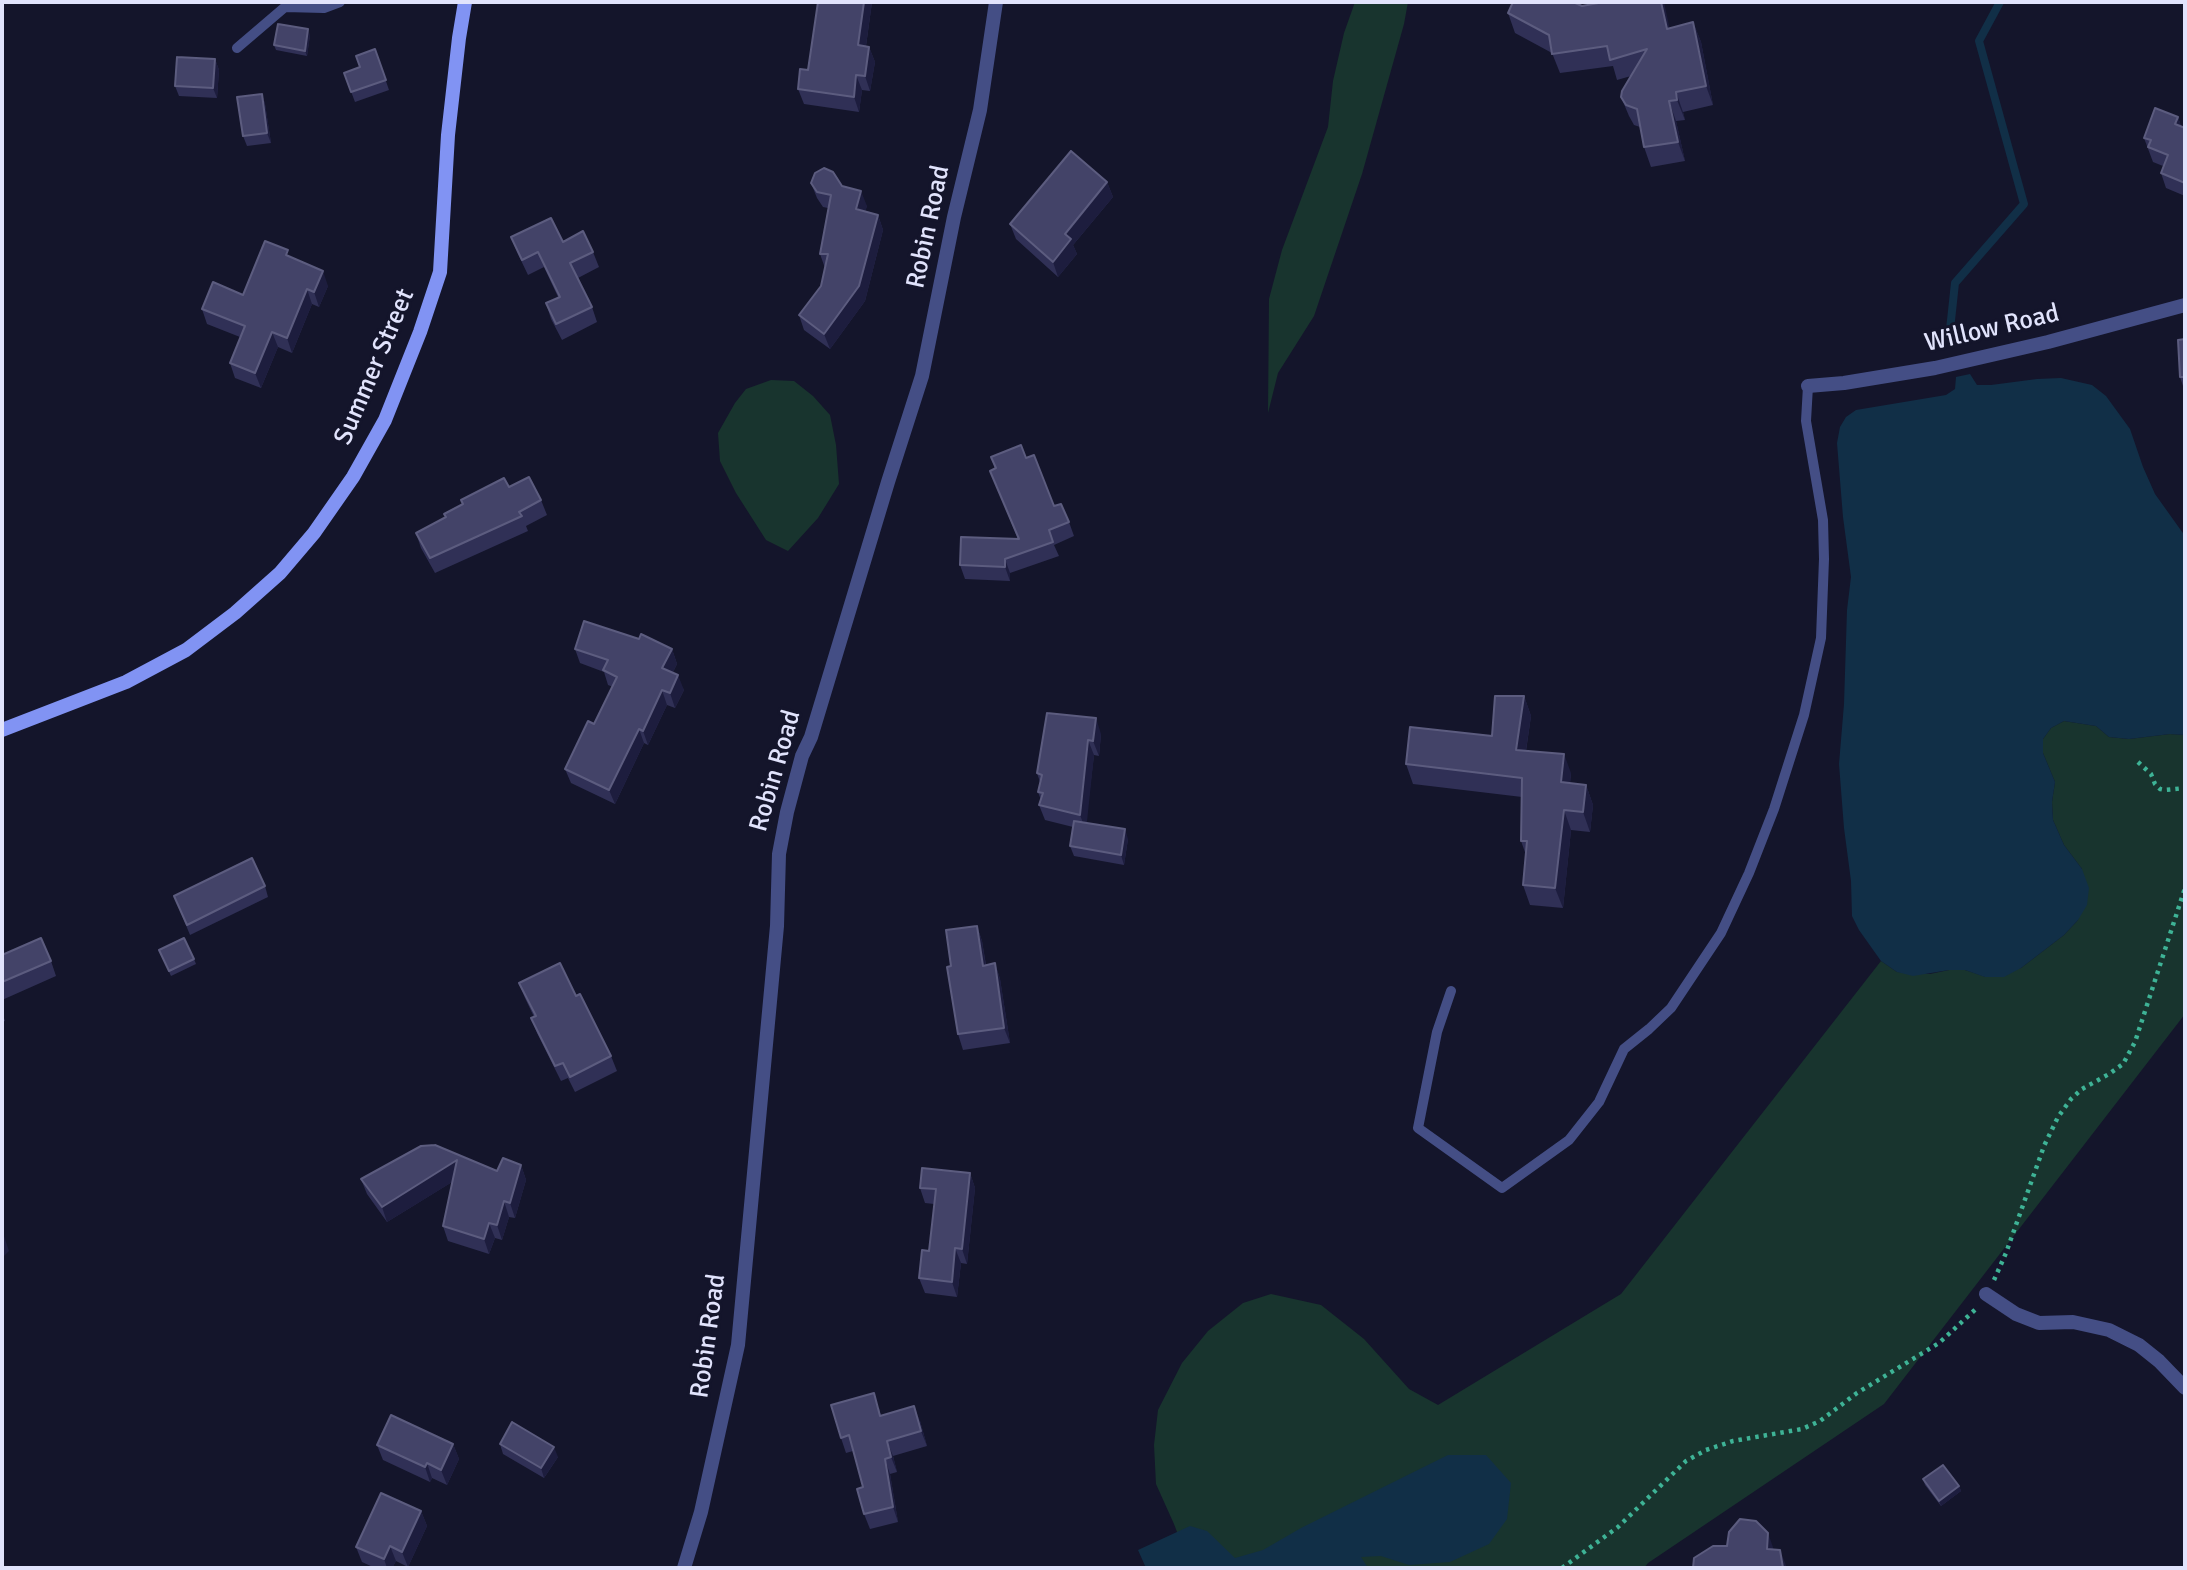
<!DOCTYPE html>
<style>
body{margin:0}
#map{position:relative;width:2187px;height:1570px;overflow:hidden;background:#14152b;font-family:Signika,sans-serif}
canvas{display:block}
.frame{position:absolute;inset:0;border:4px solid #e1e3fc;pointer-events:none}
</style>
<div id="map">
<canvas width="2187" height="1570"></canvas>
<div class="frame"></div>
</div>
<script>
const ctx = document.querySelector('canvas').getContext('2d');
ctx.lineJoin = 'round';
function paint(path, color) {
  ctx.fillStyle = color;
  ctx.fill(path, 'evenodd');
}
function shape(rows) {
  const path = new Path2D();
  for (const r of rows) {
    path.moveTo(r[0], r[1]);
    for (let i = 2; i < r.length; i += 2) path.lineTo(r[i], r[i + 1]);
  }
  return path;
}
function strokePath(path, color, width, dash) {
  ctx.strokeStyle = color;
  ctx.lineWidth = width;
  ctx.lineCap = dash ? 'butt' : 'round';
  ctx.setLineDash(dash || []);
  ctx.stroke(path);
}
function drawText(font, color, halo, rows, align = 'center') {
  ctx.font = font + ' Signika,sans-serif';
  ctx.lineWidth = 6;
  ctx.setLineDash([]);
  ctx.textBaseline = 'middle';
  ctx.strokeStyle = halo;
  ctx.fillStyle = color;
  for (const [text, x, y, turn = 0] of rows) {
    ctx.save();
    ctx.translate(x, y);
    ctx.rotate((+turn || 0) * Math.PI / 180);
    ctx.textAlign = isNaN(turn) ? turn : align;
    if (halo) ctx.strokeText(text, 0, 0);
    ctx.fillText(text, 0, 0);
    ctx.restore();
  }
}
paint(shape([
 [1355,2,1408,2,1404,24,1362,174,1314,316,1278,373,1268,413,1269,299,1282,250,1328,127,1333,81,1344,33],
 [771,380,794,381,813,396,830,415,836,445,839,484,818,518,788,551,766,540,736,493,720,461,718,433,735,403,746,389],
 [2064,721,2096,726,2109,737,2129,739,2170,734,2185,735,2185,1014,1884,1404,1648,1563,1644,1568,1175,1568,1187,1558,1174,1524,1156,1484,1154,1445,1158,1410,1182,1363,1208,1331,1243,1303,1271,1294,1321,1305,1364,1339,1409,1389,1438,1405,1621,1294,1881,961,1897,972,1930,974,1949,970,1965,970,1986,977,2021,968,2064,935,2078,920,2082,869,2064,845,2053,820,2052,802,2055,782,2043,753,2043,739,2051,728]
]), '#18342e');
paint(shape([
 [1970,374,1977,385,1991,385,2037,379,2061,378,2092,385,2106,396,2130,429,2143,467,2155,494,2185,536,2185,735,2170,734,2129,739,2109,737,2096,726,2064,721,2051,728,2043,739,2043,753,2055,782,2052,802,2053,820,2064,845,2082,869,2089,888,2087,905,2078,920,2064,935,2021,968,2004,977,1985,977,1965,970,1949,970,1913,976,1897,972,1881,961,1859,930,1852,916,1851,881,1844,828,1839,764,1844,704,1847,610,1851,577,1843,517,1837,443,1840,427,1846,417,1856,410,1946,395,1955,389,1956,377],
 [1448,1455,1486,1455,1511,1483,1507,1519,1489,1544,1450,1562,1409,1565,1381,1556,1361,1557,1368,1568,1146,1568,1138,1550,1190,1526,1207,1531,1235,1558,1263,1550,1301,1528]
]), '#112f47');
strokePath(shape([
 [1949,339,1955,283,2024,204,1979,41,2000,2]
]), '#112f47', 8);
strokePath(shape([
 [2138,762,2151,774,2155,784,2160,789,2165,790,2185,788],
 [1994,1280,2006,1253,2044,1146,2058,1117,2071,1099,2082,1089,2109,1074,2123,1064,2135,1042,2185,888],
 [1562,1568,1618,1527,1686,1461,1706,1450,1733,1441,1802,1429,1820,1421,1857,1393,1939,1343,1977,1308]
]), '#3eb396', 4.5, [3.5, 5]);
strokePath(shape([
 [237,48,285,7,324,8,340,2],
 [1451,991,1437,1032,1418,1128,1502,1188,1569,1140,1599,1102,1624,1049,1649,1029,1671,1008,1721,933,1749,873,1774,809,1804,715,1821,638,1824,559,1823,520,1806,421,1808,386]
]), '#444e85', 10);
strokePath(shape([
 [1808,386,1844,383,1935,368,2048,342,2185,305],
 [1986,1294,2016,1314,2039,1323,2073,1322,2109,1330,2139,1345,2159,1361,2185,1388],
 [684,1568,701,1512,738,1345,777,926,779,854,787,812,802,756,811,737,888,482,922,376,954,217,980,110,996,2]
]), '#444e85', 14);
strokePath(shape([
 [2,730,126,682,186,650,235,613,280,573,314,533,353,477,385,420,420,332,440,272,448,135,459,38,465,2]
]), '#8193f3', 14);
paint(shape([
 [818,2,872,2,866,46,869,47,875,62,870,91,862,90,859,112,804,104,798,89,808,70],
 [1582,6,1670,28,1693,22,1701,42,1713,105,1683,112,1685,120,1676,121,1685,161,1651,167,1644,147,1640,127,1634,125,1629,116,1621,97,1631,76,1617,80,1613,66,1560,73,1552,53,1515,33,1508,13],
 [310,35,307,56,276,50,274,45],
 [375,49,389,90,355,102,344,73,360,67],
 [215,59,219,70,217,98,179,96,175,86],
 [262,94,265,104,271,143,247,146,243,136],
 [2178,117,2181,126,2185,128,2185,196,2166,188,2161,173,2163,166,2153,162,2144,138],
 [1107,182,1113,197,1073,245,1077,254,1058,277,1016,239,1010,224],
 [811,183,842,186,867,206,865,211,878,215,883,230,865,301,830,349,804,330,799,315,821,286,825,268,820,254,828,208,823,207,817,198],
 [511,237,563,242,593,252,599,267,578,278,592,307,597,322,562,340,551,319,546,303,558,297,544,267,528,275,517,252],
 [291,257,328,286,319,307,312,304,292,353,278,347,261,388,235,378,230,363,240,337,207,324,202,309,243,295],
 [2185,339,2185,392,2180,377],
 [991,457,1026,458,1054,506,1069,522,1074,536,1054,545,1059,556,1010,573,1010,581,965,579,960,565,1018,539,990,471,995,469],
 [509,487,541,500,547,515,526,526,528,531,435,573,421,548,416,533],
 [639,639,672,649,677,664,673,672,684,690,675,708,667,705,648,745,644,743,615,804,571,783,565,769,594,724,613,687,608,685,604,672,580,663,575,649],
 [1524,696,1531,716,1526,751,1571,773,1570,783,1586,785,1593,805,1590,832,1571,830,1563,908,1530,905,1523,885,1526,855,1521,841,1522,797,1413,784,1406,764,1492,736],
 [1047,713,1101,734,1099,756,1094,755,1086,822,1128,839,1124,865,1074,856,1070,846,1073,827,1045,820,1039,805,1041,800,1038,792,1040,782,1037,773],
 [265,886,268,897,190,935,174,896],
 [977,926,982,941,986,965,995,963,1000,979,1010,1043,963,1050,958,1034,951,966],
 [2,955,51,961,56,976,2,1000],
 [161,955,194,959,196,964,171,976],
 [519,983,576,996,611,1056,617,1071,575,1092,568,1078,561,1081,537,1033,531,1018,534,1017,525,998],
 [2,1012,5,1021,2,1022],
 [521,1165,526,1180,515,1218,509,1217,502,1240,495,1238,489,1254,448,1241,443,1226,452,1182,387,1222,367,1194,361,1179,497,1171],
 [970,1173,975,1188,967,1264,961,1263,957,1297,925,1293,919,1278,929,1251,934,1204,925,1203,920,1188],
 [879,1408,881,1416,920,1421,927,1446,893,1456,897,1472,890,1474,898,1522,870,1529,864,1514,863,1487,853,1451,846,1453,841,1438],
 [453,1444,459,1459,447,1485,432,1478,430,1482,383,1460,377,1445],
 [500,1444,558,1457,544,1478,503,1454],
 [1923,1479,1959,1486,1961,1491,1941,1506,1925,1485],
 [421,1511,427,1526,408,1567,396,1561,392,1568,375,1568,362,1562,356,1547]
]), '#303056');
paint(shape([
 [864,2,872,2,864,60,858,45],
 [1661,2,1664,2,1674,49,1667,29],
 [1693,22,1701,42,1713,105,1706,86],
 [308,29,310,35,307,56,305,51],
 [869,47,875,62,870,91,865,76],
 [215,59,219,70,217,98,213,88],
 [856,75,862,90,859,112,854,97],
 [1676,92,1683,112,1685,120,1677,100],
 [262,94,265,104,271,143,267,133],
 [1669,101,1676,121,1685,161,1678,142],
 [2178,117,2183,132,2175,124],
 [1107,182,1113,197,1073,245,1077,254,1058,277,1053,262,1065,234],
 [861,191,867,206,862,224,856,209],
 [878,215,883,230,865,301,830,349,824,334],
 [323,271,328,286,319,307,314,292],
 [307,289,312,304,292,353,287,338],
 [272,332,278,347,261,388,255,373],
 [1005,559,1010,573,1010,581,1005,567],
 [672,649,677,664,668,682,662,668],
 [678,675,684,690,675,708,670,693],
 [662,690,667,705,648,745,643,731],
 [1524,696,1531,716,1523,770,1516,750],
 [1096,718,1101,734,1099,756,1093,741],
 [639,729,644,743,615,804,609,790],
 [1088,740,1094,755,1086,831,1080,815],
 [1564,754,1571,773,1568,802,1561,782],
 [1586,785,1593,805,1590,832,1583,812],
 [1564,810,1571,830,1563,908,1555,888],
 [1125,829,1128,839,1124,865,1121,855],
 [977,926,982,941,988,981,983,966],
 [995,963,1000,979,1010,1043,1004,1028],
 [457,1160,462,1176,387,1222,382,1207],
 [521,1165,526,1180,515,1218,510,1203],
 [970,1173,975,1188,967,1264,962,1249],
 [504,1201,509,1217,502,1240,497,1225],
 [489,1223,495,1238,489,1254,484,1239],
 [4,1236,9,1251,2,1258,2,1238],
 [955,1248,961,1263,957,1297,952,1282],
 [914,1406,920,1421,927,1446,921,1431],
 [887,1441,893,1456,897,1472,891,1457],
 [453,1444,459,1459,447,1485,441,1470],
 [554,1447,558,1457,544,1478,541,1468],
 [885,1459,890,1474,898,1522,893,1507],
 [427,1463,432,1478,430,1482,425,1467],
 [1959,1486,1961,1491,1941,1506,1939,1501],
 [421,1511,427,1526,408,1567,402,1552],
 [1768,1533,1775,1553,1767,1549],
 [390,1546,396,1561,392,1568,387,1568,384,1559],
 [1780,1550,1787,1568,1783,1568]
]), '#1d1d3e');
const building = shape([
 [818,2,864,2,858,45,869,47,865,76,856,75,854,97,798,89,800,69,808,70,818,2],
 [1513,2,1573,2,1582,6,1604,2,1661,2,1667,29,1693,22,1706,86,1676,92,1677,100,1669,101,1678,142,1644,147,1637,109,1626,105,1621,97,1622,91,1647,49,1610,60,1607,46,1552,54,1549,35,1508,13,1513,2],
 [278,24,308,29,305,51,274,45,278,24],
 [375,49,386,80,351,92,344,73,360,67,356,56,375,49],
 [177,57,215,59,213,88,175,86,177,57],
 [262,94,267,133,243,136,237,97,262,94],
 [2155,108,2178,117,2175,124,2185,128,2185,183,2161,173,2168,155,2148,147,2151,140,2144,138,2155,108],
 [1071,151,1107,182,1065,234,1071,239,1053,262,1010,224,1071,151],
 [824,168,833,172,842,186,861,191,856,209,878,215,859,286,824,334,799,315,821,286,828,254,820,254,831,195,817,192,811,183,815,173,824,168],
 [551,218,563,242,583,231,593,252,570,263,592,307,556,324,546,303,560,297,538,252,522,260,511,237,551,218],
 [265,241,288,250,286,255,323,271,314,292,307,289,287,338,272,332,255,373,230,363,245,326,202,309,213,282,243,295,265,241],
 [2185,339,2185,377,2180,377,2178,340,2185,339],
 [1021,445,1026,458,1034,455,1054,506,1061,504,1069,522,1049,530,1053,542,1005,559,1005,567,960,565,961,537,1019,539,990,471,996,468,991,457,1021,445],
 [529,477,541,500,519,512,522,516,430,558,416,533,446,517,444,514,463,504,461,500,504,478,509,487,529,477],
 [584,621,639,639,641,634,672,649,662,668,678,675,670,693,662,690,643,731,639,729,609,790,565,769,588,721,594,724,617,677,603,670,608,660,575,649,584,621],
 [1495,696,1524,696,1516,750,1564,754,1561,782,1586,785,1583,812,1564,810,1555,888,1523,885,1527,841,1521,841,1522,778,1406,764,1410,727,1492,736,1495,696],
 [1047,713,1096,718,1093,741,1088,740,1080,815,1039,805,1043,793,1038,792,1042,775,1037,773,1047,713],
 [1074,821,1125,829,1121,855,1070,846,1074,821],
 [252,858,265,886,187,925,174,896,252,858],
 [977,926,983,966,995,963,1004,1028,958,1034,947,967,951,966,946,930,977,926],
 [41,938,51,961,2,982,2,955,41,938],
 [184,938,194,959,169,971,159,950,184,938],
 [560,963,576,996,580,994,611,1056,570,1077,563,1063,555,1066,531,1018,536,1016,519,983,560,963],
 [435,1145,497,1171,503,1158,521,1165,510,1203,504,1201,497,1225,489,1223,484,1239,443,1226,457,1160,382,1207,361,1179,421,1146,435,1145],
 [922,1168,970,1173,962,1249,955,1248,952,1282,919,1278,922,1250,929,1251,936,1189,920,1188,922,1168],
 [874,1393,880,1416,914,1406,921,1431,887,1441,891,1457,885,1459,893,1507,864,1514,857,1489,863,1487,849,1435,841,1438,831,1405,874,1393],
 [391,1415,453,1444,441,1470,427,1463,425,1467,377,1445,391,1415],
 [512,1422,554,1447,541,1468,500,1444,512,1422],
 [1943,1465,1959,1486,1939,1501,1923,1479,1943,1465],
 [381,1493,421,1511,402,1552,390,1546,384,1559,356,1547,381,1493],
 [1740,1519,1756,1521,1768,1533,1767,1549,1780,1550,1783,1568,1693,1568,1694,1558,1713,1546,1727,1546,1729,1532,1740,1519]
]);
paint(building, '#434368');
strokePath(building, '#5c5c7f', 2);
drawText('26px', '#e1e3fc', '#14152b', [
 ["Robin Road",929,227,-78],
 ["Willow Road",1992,329,-13],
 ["Summer Street",375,367,-67],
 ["Robin Road",776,771,-74],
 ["Robin Road",709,1336,-82]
]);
</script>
